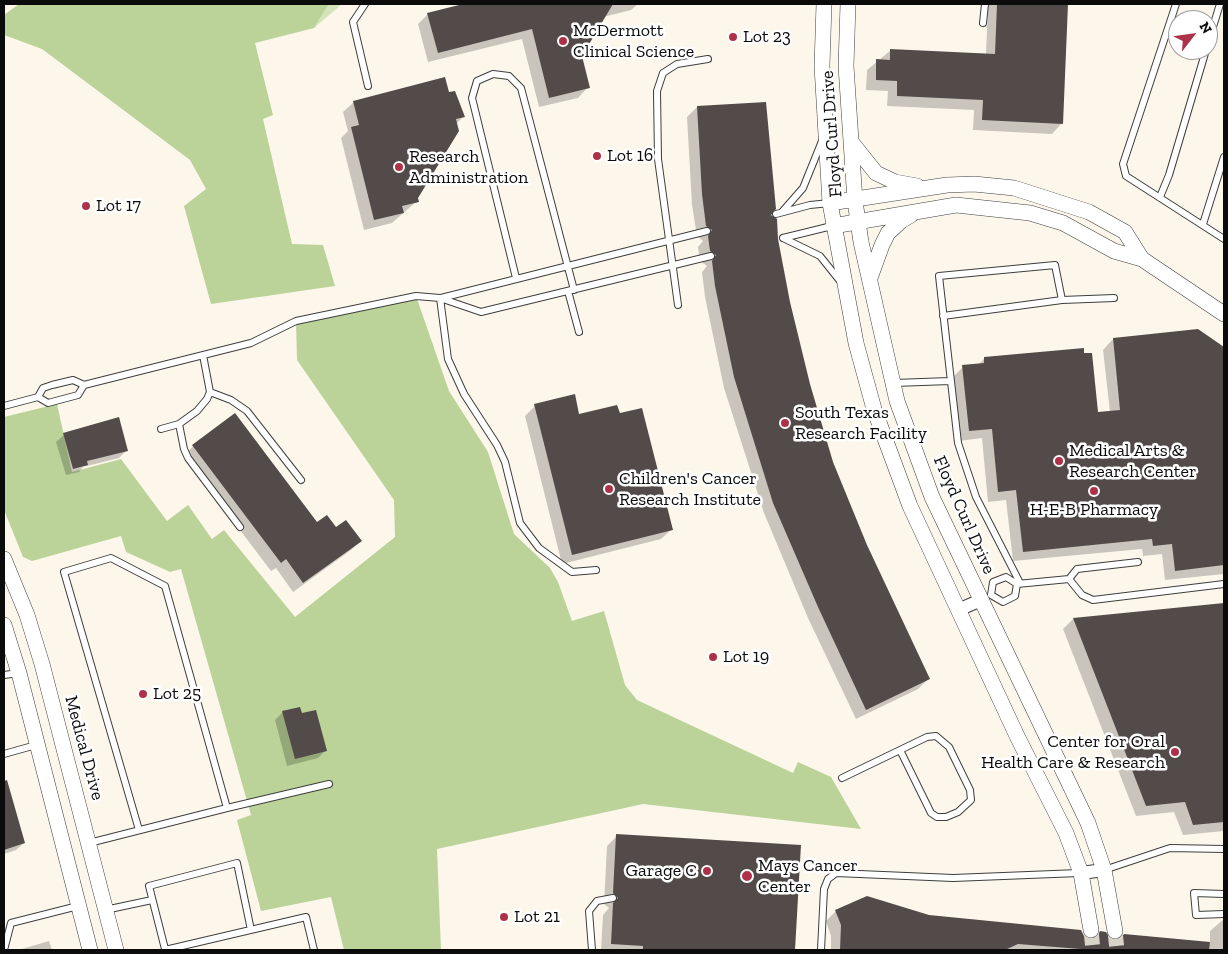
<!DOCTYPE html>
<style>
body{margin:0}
#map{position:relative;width:1228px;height:954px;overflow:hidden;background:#fdf7eb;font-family:"Zilla Slab",serif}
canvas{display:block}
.frame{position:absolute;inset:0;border:5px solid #0b0b0b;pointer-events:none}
.north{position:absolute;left:1168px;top:10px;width:50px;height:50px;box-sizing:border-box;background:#fff;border:1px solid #9d9d9d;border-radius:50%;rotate:60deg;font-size:14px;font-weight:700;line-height:20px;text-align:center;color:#0b0b0b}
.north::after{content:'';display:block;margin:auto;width:18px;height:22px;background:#ad3149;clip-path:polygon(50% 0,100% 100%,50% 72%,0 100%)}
</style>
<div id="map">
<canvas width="1228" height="954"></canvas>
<div class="frame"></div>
<div class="north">N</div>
</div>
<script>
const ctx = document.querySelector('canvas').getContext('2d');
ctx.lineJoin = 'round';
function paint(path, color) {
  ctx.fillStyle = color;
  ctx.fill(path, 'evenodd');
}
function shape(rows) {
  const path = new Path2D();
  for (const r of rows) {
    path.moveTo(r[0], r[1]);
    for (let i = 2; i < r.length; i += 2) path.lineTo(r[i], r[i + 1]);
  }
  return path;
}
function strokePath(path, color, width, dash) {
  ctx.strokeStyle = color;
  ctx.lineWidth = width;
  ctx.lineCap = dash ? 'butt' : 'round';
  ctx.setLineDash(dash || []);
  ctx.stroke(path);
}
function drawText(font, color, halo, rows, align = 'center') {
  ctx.font = font + ' "Zilla Slab",serif';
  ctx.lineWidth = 5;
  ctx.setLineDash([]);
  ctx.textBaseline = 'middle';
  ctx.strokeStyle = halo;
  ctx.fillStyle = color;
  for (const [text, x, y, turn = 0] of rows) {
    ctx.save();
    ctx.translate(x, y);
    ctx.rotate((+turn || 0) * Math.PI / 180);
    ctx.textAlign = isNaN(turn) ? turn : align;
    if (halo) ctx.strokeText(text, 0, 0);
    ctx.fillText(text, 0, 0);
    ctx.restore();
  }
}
paint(shape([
 [329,4,342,4,314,28]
]), '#d5e4b8');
paint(shape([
 [19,4,329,4,314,28,255,43,273,115,263,119,292,244,323,245,335,286,211,304,184,206,206,189,190,160,42,49,4,35,4,15],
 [416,296,449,391,488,452,514,534,550,568,558,582,572,621,604,611,625,685,637,700,793,773,798,762,831,777,861,829,643,804,437,849,441,950,344,950,331,897,261,911,237,820,251,815,181,569,170,572,126,552,121,536,32,561,23,557,4,510,4,417,57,404,72,472,121,459,167,521,188,505,212,539,224,530,295,617,395,537,394,500,297,360,296,321]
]), '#bbd399');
paint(shape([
 [468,4,638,4,631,10,603,17,580,56,588,87,578,98,539,107,522,39,428,62,418,24,428,14],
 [988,4,1067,4,1062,123,1052,134,973,130,974,110,887,106,888,91,866,90,867,70,891,50,986,54],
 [448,94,463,117,456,124,417,198,417,201,392,223,364,230,341,138,348,131,343,112,354,102],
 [697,107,769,215,777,239,789,303,809,384,832,462,866,545,928,679,918,689,856,719,808,618,764,513,724,388,705,297,702,272,707,266,700,261,698,247,703,241,697,236,692,205,687,117],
 [1197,330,1224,348,1224,574,1165,580,1162,554,1143,556,1142,549,1013,561,1006,500,988,502,982,438,959,441,953,377,963,367,978,365,984,359,1097,413,1110,412,1103,350,1113,339],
 [535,406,579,416,672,529,661,539,562,564,525,416],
 [64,435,127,450,119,458,83,467,79,472,66,475,56,442],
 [193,446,317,523,335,529,360,541,351,550,293,592,276,568,271,571,184,456],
 [1224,604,1224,831,1183,835,1174,812,1136,816,1063,629,1073,619],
 [283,712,301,715,326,750,318,758,287,766,275,720],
 [7,786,24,843,16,850,4,854,4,787],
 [617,836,799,846,794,950,601,950,603,915,609,908,604,904,607,846],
 [836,911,929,916,1082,936,1088,940,1094,939,1100,933,1112,941,1119,940,1124,935,1210,943,1210,931,1224,919,1224,950,831,950,831,936,826,921],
 [49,941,52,950,21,950,22,949]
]), '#0003');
paint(shape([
 [463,4,613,4,582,56,590,88,549,98,532,29,438,53,427,13],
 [997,4,1068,4,1063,124,982,120,983,100,897,96,897,81,876,80,876,59,890,60,890,49,995,54],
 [445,77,449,92,455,91,465,117,456,119,459,131,418,198,419,202,402,206,404,213,374,220,351,127,359,125,353,101],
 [766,102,776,209,771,215,777,219,778,239,790,302,810,384,833,462,867,545,930,679,866,710,818,607,773,503,734,377,715,286,712,261,716,255,710,251,708,236,712,230,706,226,702,194,697,106],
 [1198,329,1224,347,1224,565,1175,571,1172,544,1153,546,1152,539,1023,552,1016,490,998,492,992,429,969,431,962,365,984,363,984,357,1084,348,1084,353,1092,353,1098,412,1120,410,1113,338],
 [575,394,579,414,617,405,620,413,642,408,673,530,572,555,534,404],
 [235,413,317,522,327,515,336,527,346,520,362,541,303,583,286,559,281,563,192,445],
 [119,417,128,451,87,461,88,465,73,469,63,433],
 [1224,603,1224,822,1193,825,1185,802,1146,806,1073,618],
 [300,707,302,713,316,710,327,751,295,759,282,711],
 [7,780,25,843,4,850,4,781],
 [616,834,801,845,795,950,643,950,643,946,611,944,613,903,618,898,613,893],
 [867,896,929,915,1081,930,1084,936,1088,939,1097,937,1100,931,1106,932,1112,940,1121,938,1124,934,1210,942,1209,950,1093,950,1018,944,1005,950,840,950,841,925,835,910]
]), '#524b49');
strokePath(shape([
 [1091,930,1093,950],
 [1115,931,1117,950]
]), '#d9d4c9', 15, [15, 8]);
const service = shape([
 [365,4,353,22,368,86],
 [1176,4,1123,164,1126,176,1224,239],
 [983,23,985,4],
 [1208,43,1220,4],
 [1160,197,1169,175,1206,50],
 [782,212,803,188,822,141],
 [776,214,810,205,830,203],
 [1203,224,1224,157],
 [783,238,820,256,840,281],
 [783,238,832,226],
 [516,278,472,98,477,81,493,74,509,76,521,88,574,290],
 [568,291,579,332],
 [440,298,448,359,464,394,497,445,505,462,520,523,539,548,572,572,596,570],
 [441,298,707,231],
 [678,305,658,159,657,91,663,73,677,64,708,59],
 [943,316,1062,300],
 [894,383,950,381],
 [210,392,231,400,247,411,301,480],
 [38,397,48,403,78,395,84,385],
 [4,406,38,397,43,388,52,385,73,380,84,385,251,343,296,321,416,296,440,298,481,312,711,256],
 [179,424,184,449,188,458,240,527],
 [161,429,179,424,197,411,207,399,210,392,203,355],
 [1069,579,1077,569,1138,562],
 [1020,583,976,497,958,443,939,276,1055,265,1062,300,1114,298],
 [991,595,993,582,1006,577,1017,584,1069,579,1082,595,1093,600,1224,584],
 [991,595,1003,602,1015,596,1017,584],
 [4,675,19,673],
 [4,754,36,745],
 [842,778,927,737,936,736,949,747,970,790,971,800,958,812,946,817,937,817,931,813,900,750],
 [227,808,329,784],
 [89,843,227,808,165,586,111,558,64,572,139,830],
 [1104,870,1170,848,1224,849],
 [1224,894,1194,893,1196,915,1224,914],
 [105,910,152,900],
 [165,949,149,886,237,863,251,930],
 [4,950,11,923,78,906],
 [165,950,306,917,314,950],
 [592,950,589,911,597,901,613,898],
 [821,950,824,889,828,879,836,873,953,878,1079,873]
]);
const minor = shape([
 [958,610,981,600],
 [1081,873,1104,870]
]);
const tertiary = shape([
 [824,4,822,66,830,203,856,343,874,409,910,506,1017,736,1066,833,1081,873,1091,930],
 [848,4,846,66,855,201,861,242,897,401,932,497,1088,823,1104,870,1115,931],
 [852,143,876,173,895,182,917,186],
 [830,203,947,185,974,184,1014,188,1089,212,1125,232,1142,259],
 [833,226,956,205,1030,213,1063,223,1114,251,1142,259,1224,314],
 [870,278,882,245,888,233,901,221,911,215],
 [4,559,27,615,42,664,116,950],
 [4,625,19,673,90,950]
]);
strokePath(service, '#3e3e3e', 8);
strokePath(minor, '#3e3e3e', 14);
strokePath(tertiary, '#3e3e3e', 16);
strokePath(service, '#fff', 6);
strokePath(minor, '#fff', 12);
strokePath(tertiary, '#fff', 15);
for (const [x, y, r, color] of [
 [733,37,5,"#ad3149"],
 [563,41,5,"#ad3149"],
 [597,156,5,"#ad3149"],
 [399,167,5,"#ad3149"],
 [86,206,5,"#ad3149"],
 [785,423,5,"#ad3149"],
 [1059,461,5,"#ad3149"],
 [609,489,5,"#ad3149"],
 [1094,491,5,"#ad3149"],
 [713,657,5,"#ad3149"],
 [143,694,5,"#ad3149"],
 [1175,752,5,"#ad3149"],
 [707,871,5,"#ad3149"],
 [747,876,6,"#ad3149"],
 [504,917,5,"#ad3149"]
]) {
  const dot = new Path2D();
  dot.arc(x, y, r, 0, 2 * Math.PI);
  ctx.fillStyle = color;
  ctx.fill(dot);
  strokePath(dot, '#fff', 2);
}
drawText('18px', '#0b0b0b', '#fff', [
 ["McDermott",573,31],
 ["Clinical Science",573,52],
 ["Lot 23",743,37],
 ["Lot 16",607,156],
 ["Research",409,157],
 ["Administration",409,178],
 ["Lot 17",96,206],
 ["South Texas",795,413],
 ["Research Facility",795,434],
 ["Medical Arts &",1069,451],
 ["Research Center",1069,472],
 ["Children's Cancer",619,479],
 ["Research Institute",619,500],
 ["H-E-B Pharmacy",1094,510,"center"],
 ["Lot 19",723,657],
 ["Lot 25",153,694],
 ["Center for Oral",1165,742,"right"],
 ["Health Care & Research",1165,763,"right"],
 ["Mays Cancer",758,866],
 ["Center",758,887],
 ["Garage C",697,871,"right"],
 ["Lot 21",514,917]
], 'left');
drawText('18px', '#0b0b0b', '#fff', [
 ["Floyd Curl Drive",832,134,-94],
 ["Floyd Curl Drive",964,515,66],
 ["Medical Drive",84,748,75]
]);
</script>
